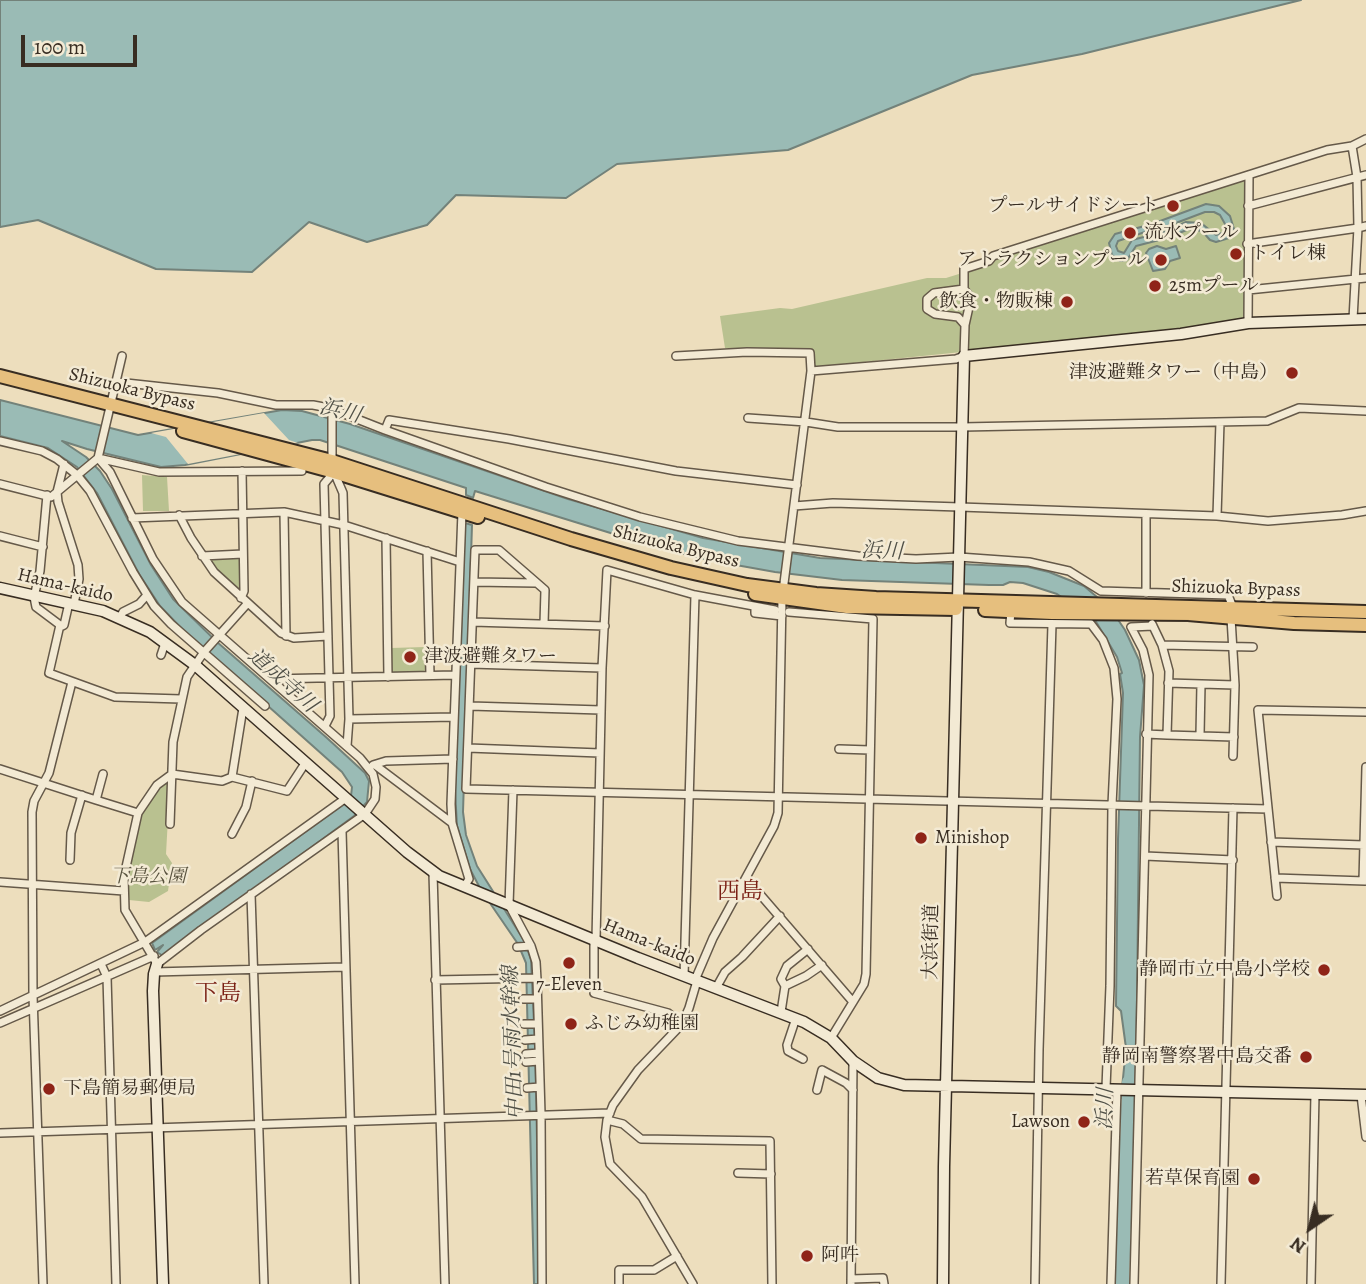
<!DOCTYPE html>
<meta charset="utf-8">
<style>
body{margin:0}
#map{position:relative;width:1366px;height:1284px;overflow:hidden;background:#eddebd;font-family:Alegreya,serif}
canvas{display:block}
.north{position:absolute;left:1275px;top:1193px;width:70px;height:70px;-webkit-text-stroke:5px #f3ead4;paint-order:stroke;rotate:215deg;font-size:19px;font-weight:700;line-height:28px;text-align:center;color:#382d22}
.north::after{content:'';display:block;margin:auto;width:24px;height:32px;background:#382d22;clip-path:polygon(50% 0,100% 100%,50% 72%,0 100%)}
.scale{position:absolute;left:21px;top:35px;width:116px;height:32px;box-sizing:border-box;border:4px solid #382d22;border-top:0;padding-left:9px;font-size:21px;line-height:24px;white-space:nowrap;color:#382d22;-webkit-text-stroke:5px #f3ead4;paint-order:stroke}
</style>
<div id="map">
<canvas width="1366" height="1284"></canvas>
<div class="north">N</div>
<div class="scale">100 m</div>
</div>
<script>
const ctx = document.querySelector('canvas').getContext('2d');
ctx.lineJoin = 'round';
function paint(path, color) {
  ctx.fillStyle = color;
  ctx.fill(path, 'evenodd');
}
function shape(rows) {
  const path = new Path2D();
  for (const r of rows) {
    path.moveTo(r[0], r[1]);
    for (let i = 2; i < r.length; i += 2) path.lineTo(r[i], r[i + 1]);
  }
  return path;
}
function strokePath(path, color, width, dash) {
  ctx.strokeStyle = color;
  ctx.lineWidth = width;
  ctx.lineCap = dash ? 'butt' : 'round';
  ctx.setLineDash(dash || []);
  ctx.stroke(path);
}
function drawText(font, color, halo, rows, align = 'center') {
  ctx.font = font + ' Alegreya,"Noto Serif JP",serif';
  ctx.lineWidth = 5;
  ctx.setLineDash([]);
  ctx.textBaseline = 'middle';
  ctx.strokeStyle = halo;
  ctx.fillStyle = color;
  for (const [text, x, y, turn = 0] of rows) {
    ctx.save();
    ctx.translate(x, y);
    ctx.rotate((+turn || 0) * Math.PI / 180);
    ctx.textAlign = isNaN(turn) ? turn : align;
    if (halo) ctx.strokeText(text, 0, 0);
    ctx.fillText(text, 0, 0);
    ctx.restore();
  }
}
paint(shape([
 [1241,180,1246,183,1245,315,1241,319,1179,330,814,367,813,351,725,348,720,316,780,308,792,309,927,278,946,278,991,264,995,258],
 [142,475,167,477,169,511,143,511],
 [235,557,240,560,240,588,236,589,210,562,213,558],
 [425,647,426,669,423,672,395,673,391,670,391,648],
 [170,782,166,854,172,863,168,891,149,902,129,900,127,876,139,819,146,805,162,784]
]), '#b9c190');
const water = shape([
 [0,0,1301,0,1082,54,972,75,788,150,617,164,566,198,456,195,427,225,367,242,309,222,252,272,156,269,38,220,0,227,0,0],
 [1206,204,1219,206,1230,216,1234,229,1229,238,1216,242,1210,240,1202,231,1189,229,1167,238,1136,246,1127,260,1120,261,1112,255,1109,243,1115,234,1152,224,1206,204],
 [1205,212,1214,212,1220,215,1225,224,1225,232,1216,235,1201,223,1186,222,1167,231,1132,240,1124,253,1118,251,1116,246,1118,241,1145,232,1152,232,1205,212],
 [1157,246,1166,249,1176,246,1180,258,1170,261,1165,269,1153,271,1146,253,1149,249,1157,246],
 [0,400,138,435,282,410,302,411,350,424,568,499,703,538,820,558,1028,567,1049,572,1084,586,1110,608,1125,630,1139,660,1144,685,1140,737,1136,1084,1133,1099,1121,1098,1126,1048,1121,1011,1116,1006,1118,839,1123,693,1120,674,1122,673,1117,657,1095,620,1057,594,1023,583,1010,582,1003,585,989,585,842,580,775,572,708,560,646,544,475,491,473,498,466,495,466,488,320,440,312,440,185,465,161,467,87,449,62,441,86,457,100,471,112,489,151,565,173,599,217,642,327,738,365,773,369,781,367,802,354,816,163,956,157,952,163,945,155,950,152,943,341,806,351,796,352,787,342,772,185,632,160,606,139,574,97,493,77,467,48,448,0,436,0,400],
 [465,523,472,525,463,812,466,835,477,866,525,942,531,960,535,1044,540,1284,534,1284,526,963,518,944,481,890,470,869,457,826,455,790,465,523]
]);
paint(water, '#9abbb5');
strokePath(water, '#73827a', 2);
paint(shape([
 [264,413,289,440,298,443,188,464,166,437,151,433]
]), '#eddebd');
strokePath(shape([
 [1122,1284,1129,1082]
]), '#9abbb5', 14);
const street = shape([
 [1248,206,1366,175],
 [1247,244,1358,228,1357,177,1352,146],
 [964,289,964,269,989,261,993,256,1327,150,1352,146,1366,139],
 [1248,290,1366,278],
 [1353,319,1358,228,1366,226],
 [1248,323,1249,175],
 [122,356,98,458,159,472,302,471],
 [676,356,747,352,810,353,811,371,782,599,778,813,774,826,713,938,695,980],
 [811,371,956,359,964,356,965,325,958,317,935,314,927,309,927,299,934,293,964,289,971,298,965,325],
 [117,382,218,393,276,405,313,405,329,408,385,430,546,487,640,517,738,541,858,556,916,559,959,557,1029,562,1069,571,1101,591,1228,595,1232,605],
 [332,409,332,461,334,472,343,493,349,719,347,746],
 [748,418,806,422,838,427,962,427,1267,421,1299,408,1366,411],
 [385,430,389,420,509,439,676,471,797,485],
 [0,441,42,451,57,459,77,475,90,491,133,572,154,606,171,624,265,706],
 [64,464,57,492,58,502,78,565,79,579,74,604],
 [0,484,51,497,98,458,110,472,153,559,182,602,360,758,373,774,376,787,375,799,365,814,201,930,157,964,125,910,124,876,138,813,157,785,172,774,222,781,232,777,287,791,306,762],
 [47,495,40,571,34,597,36,607,60,625],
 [794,506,833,503,960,507,1217,516,1268,521,1342,515,1366,511],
 [284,512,286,636],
 [462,512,451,804,452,823,469,879,464,887],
 [179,515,191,538,214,572,281,633,294,638,328,636],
 [1217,516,1220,422],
 [132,518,284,512,344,525,460,562],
 [0,536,43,547],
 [386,538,388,677],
 [427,551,430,675],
 [202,556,243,554],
 [474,582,536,583],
 [1146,593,1146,515],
 [241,598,244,591,242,471],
 [69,603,64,625,62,626,60,625,49,673,115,697,181,699],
 [755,607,755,613,782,616],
 [1011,611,1010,623,1091,624,1103,640,1114,668,1117,699,1112,805,1110,986,1106,1088],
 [789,612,873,619,866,974,864,984,831,1038],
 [120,617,123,612,139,604,147,595],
 [1231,618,1235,685,1233,756],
 [473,622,605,626],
 [544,624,545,590,499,550,475,550,466,789,1268,809],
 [1152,624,1162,645,1169,671,1167,735,1234,737],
 [1162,645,1253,647],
 [161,655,165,643],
 [471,664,602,668],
 [271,679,455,675],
 [1168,683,1235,685],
 [470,706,601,710],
 [349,719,454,717],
 [325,726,330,716,324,484,334,472],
 [1146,734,1167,735],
 [1200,735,1201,684],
 [468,748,600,753],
 [839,749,870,750],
 [373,765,386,761,453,759],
 [375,765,452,823],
 [0,769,96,800,103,774],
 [232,777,243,708],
 [513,790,509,905,531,946,536,962,537,980,541,1114,542,1284],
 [96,800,138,813],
 [170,824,173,742,187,677,204,652,247,604],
 [342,831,355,1284],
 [232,834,246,807,252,781],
 [1271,842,1364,845],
 [1145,856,1233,860],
 [70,860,71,833,82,795],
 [433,873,445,1284],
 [746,878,853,1002],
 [1275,878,1365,881],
 [1363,881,1366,767],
 [0,882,124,891],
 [251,894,264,1284],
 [1277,896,1258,710,1366,712],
 [594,940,594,993,668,1013,682,1024],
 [596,940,602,668,607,570,695,595,775,610],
 [517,947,531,946],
 [101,964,107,977,116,1284],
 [154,972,344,967],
 [684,976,695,595],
 [435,980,537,978],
 [785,986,781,979,787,966,808,949],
 [716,988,725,972,742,957,780,916],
 [523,999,537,999],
 [0,1011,145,942,346,798],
 [781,1012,785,986,806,976,822,965],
 [796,1018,787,1045,788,1051,803,1059],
 [0,1023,154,956],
 [524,1024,538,1024],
 [525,1040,538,1039],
 [526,1054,539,1053],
 [526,1062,539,1061],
 [527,1088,540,1087],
 [817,1090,822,1070,846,1083,853,1090],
 [1361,1095,1366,1137],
 [607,1120,623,1124,641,1139,770,1141,772,1284],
 [0,1133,610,1113],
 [738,1173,771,1174],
 [851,1279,883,1278,884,1284],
 [43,1284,33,996,32,812,34,801,49,773,72,682],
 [619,1284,619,1270,654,1270,677,1256],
 [693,1284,642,1197,610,1164,605,1137,607,1120,613,1105,638,1070,682,1024,689,1008,697,981],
 [851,1284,853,1061],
 [1035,1284,1039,1050,1052,624],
 [1111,1284,1117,1089],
 [1134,1284,1149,675,1143,650,1131,627,1153,626],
 [1221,1284,1233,808],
 [1311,1284,1315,1094]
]);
const secondary = shape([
 [0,588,103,611,150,632,195,665,407,852,439,876,638,958,804,1022,831,1038,853,1061,878,1078,904,1085,1366,1095],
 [157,964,154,974,153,991,163,1284],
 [943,1284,944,1166,964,356,1181,334,1248,323,1366,319]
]);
const highway = shape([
 [0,376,332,461,571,539,671,568,747,585,816,594,876,598,1366,612],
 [183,431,334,472,478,517],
 [755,594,847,607,956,609],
 [985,610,1052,613,1194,614],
 [1188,614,1294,623,1366,625]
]);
strokePath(street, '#655949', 10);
strokePath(secondary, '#382d22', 13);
strokePath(highway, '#382d22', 16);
strokePath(street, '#f3ead4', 7);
strokePath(secondary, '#f3ead4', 10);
strokePath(highway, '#e6bf7e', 12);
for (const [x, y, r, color] of [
 [1173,206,7,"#8f2418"],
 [1130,233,7,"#8f2418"],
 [1236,254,7,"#8f2418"],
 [1161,260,7,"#8f2418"],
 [1155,286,7,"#8f2418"],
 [1067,302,7,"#8f2418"],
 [1292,373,7,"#8f2418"],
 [410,657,7,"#8f2418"],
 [921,838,7,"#8f2418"],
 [569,963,7,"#8f2418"],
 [1324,970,7,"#8f2418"],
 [571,1024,7,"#8f2418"],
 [1306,1057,7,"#8f2418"],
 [49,1089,7,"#8f2418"],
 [1084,1122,7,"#8f2418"],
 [1254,1179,7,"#8f2418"],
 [807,1256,7,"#8f2418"]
]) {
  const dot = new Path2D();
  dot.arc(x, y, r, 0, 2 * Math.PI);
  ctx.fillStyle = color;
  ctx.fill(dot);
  strokePath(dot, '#f3ead4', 2.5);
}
drawText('19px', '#382d22', '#f3ead4', [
 ["プールサイドシート",1159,206],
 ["流水プール",1144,233,"left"],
 ["トイレ棟",1250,254,"left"],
 ["アトラクションプール",1147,260],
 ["25mプール",1169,286,"left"],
 ["飲食・物販棟",1053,302],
 ["津波避難タワー（中島）",1278,373],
 ["津波避難タワー",424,657,"left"],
 ["Minishop",935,838,"left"],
 ["静岡市立中島小学校",1310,970],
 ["7-Eleven",569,985,"center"],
 ["ふじみ幼稚園",585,1024,"left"],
 ["静岡南警察署中島交番",1292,1057],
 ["下島簡易郵便局",63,1089,"left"],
 ["Lawson",1070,1122],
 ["若草保育園",1240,1179],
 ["阿吽",821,1256,"left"]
], 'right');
drawText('19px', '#382d22', '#f3ead4', [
 ["Shizuoka Bypass",132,390,14],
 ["Shizuoka Bypass",676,547,14],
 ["Hama-kaido",65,586,13],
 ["Shizuoka Bypass",1236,589,2],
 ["大浜街道",932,942,-89],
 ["Hama-kaido",649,943,22]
]);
drawText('italic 19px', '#58523e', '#f3ead4', [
 ["下島公園",148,877]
]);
drawText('italic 21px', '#505047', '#f3ead4', [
 ["浜川",340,412,14],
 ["浜川",882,552,2],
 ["道成寺川",282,681,42],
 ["中田1号雨水幹線",514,1043,-92],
 ["浜川",1106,1109,-88]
]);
drawText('23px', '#7a1f14', '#f3ead4', [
 ["西島",740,892],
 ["下島",218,994]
]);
</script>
